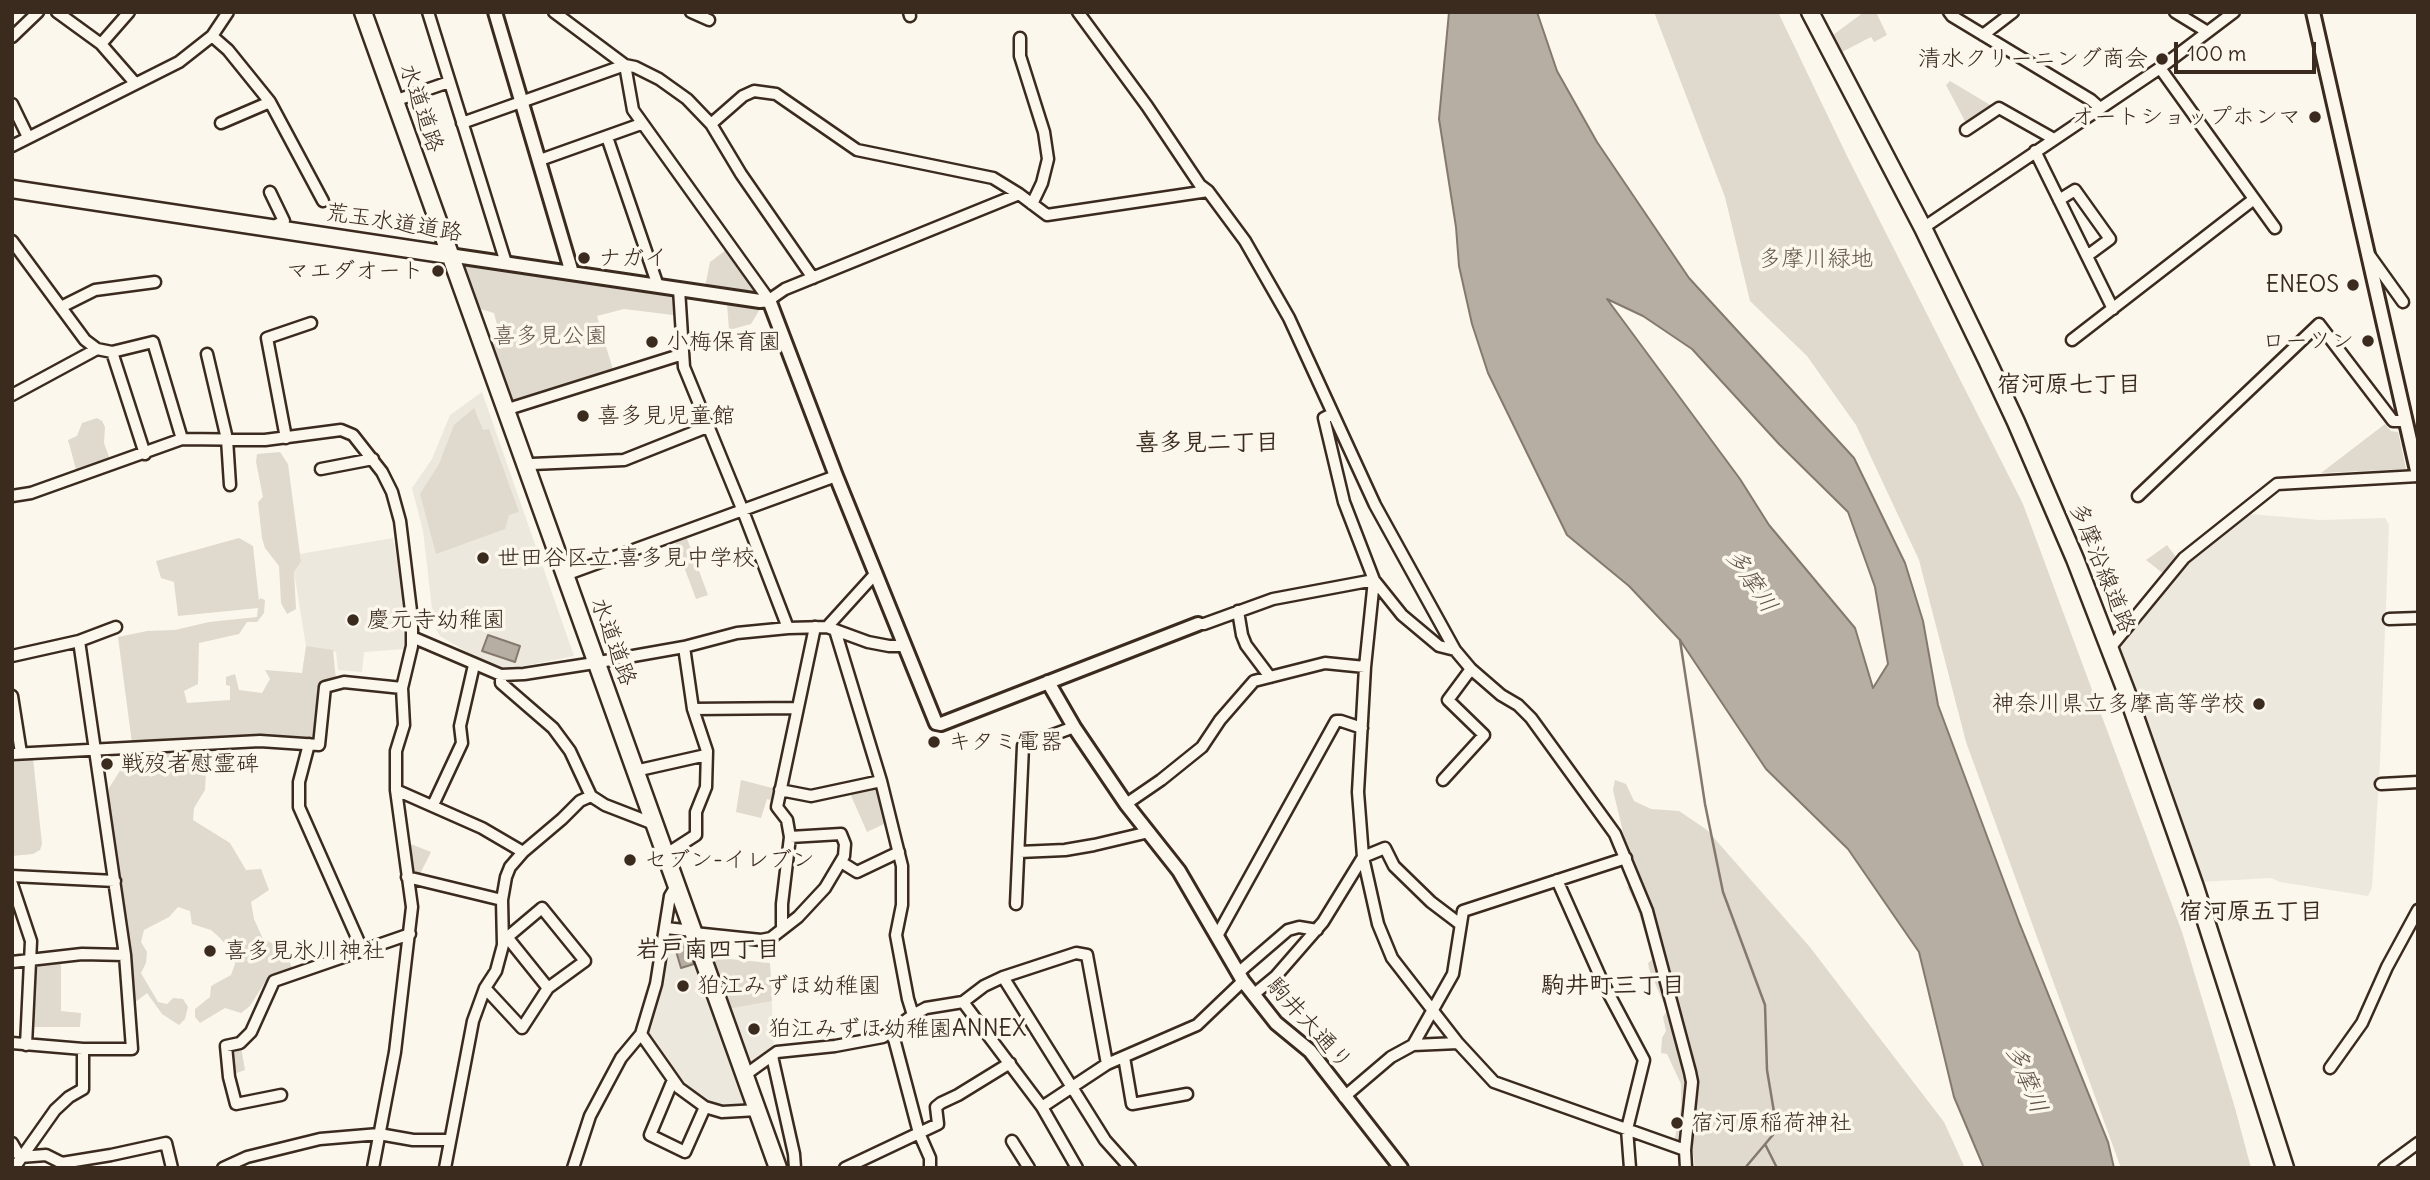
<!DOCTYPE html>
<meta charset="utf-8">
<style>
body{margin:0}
#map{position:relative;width:2430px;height:1180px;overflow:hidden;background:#fbf7ec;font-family:Delius,sans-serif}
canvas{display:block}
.frame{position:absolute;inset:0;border:14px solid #3b2a1e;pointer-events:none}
.scale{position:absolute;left:2174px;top:42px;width:142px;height:32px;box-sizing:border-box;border:4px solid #3b2a1e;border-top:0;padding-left:9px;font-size:21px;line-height:24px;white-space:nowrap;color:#3b2a1e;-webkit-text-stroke:5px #fbf7ec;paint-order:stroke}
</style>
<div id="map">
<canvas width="2430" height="1180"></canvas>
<div class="frame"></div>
<div class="scale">100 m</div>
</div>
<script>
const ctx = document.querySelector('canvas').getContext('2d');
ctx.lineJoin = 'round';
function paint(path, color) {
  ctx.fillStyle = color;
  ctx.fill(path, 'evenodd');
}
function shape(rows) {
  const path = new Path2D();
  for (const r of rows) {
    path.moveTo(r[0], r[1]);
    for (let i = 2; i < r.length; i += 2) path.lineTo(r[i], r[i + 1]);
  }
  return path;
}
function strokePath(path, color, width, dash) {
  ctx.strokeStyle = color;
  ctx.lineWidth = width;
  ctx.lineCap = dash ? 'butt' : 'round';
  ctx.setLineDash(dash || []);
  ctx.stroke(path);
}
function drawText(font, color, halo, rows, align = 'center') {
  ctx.font = font + ' Delius,"Klee One",sans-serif';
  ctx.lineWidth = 7;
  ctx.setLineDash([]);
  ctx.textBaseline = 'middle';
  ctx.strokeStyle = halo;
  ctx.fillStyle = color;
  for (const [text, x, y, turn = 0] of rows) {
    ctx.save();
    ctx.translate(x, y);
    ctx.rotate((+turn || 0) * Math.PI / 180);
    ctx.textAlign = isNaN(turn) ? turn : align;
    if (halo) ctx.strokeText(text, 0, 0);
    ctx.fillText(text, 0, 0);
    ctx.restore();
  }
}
paint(shape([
 [482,392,574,656,504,670,494,668,440,636,434,626,423,531,412,488,432,459,450,415],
 [2250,514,2320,520,2385,518,2389,525,2380,762,2372,888,2368,896,2280,882,2271,878,2200,882,2116,646,2185,562],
 [393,538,403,593,404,649,364,652,362,672,338,670,336,652,306,646,294,572,301,562,300,554],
 [672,932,688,933,750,1105,724,1108,706,1101,666,1066,648,1038,669,934],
 [770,963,774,1050,748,1068,727,1009]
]), '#ede8dd');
paint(shape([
 [1654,12,1778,12,1847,156,2023,504,2182,932,2235,1108,2251,1168,2121,1168,1966,742,1919,560,1856,425,1807,356,1750,301,1725,197],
 [1864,12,1876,12,1887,35,1874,42,1871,37,1838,54,1829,38],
 [1950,81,1992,106,1991,110,1967,125,1946,85],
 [730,247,761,294,705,287,710,262],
 [461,265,674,294,673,315,624,309,597,316,613,370,510,401,489,347,501,340,494,313,474,307],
 [727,303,760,309,751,324,729,330],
 [474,408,483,430,489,429,519,512,509,515,505,529,436,554,420,494,439,464,454,425],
 [97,418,102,421,105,427,104,443,111,462,77,473,68,440,77,436,82,423],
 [2385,424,2391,431,2398,432,2406,469,2321,473],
 [280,452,288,464,301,562,294,572,296,609,287,614,281,603,279,566,265,548,262,538,258,502,263,497,256,462,257,454],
 [686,536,708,595,696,599,674,540],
 [239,538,253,546,259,601,260,598,265,600,264,613,257,622,247,622,239,634,199,643,198,684,184,691,187,703,230,700,230,686,226,685,226,677,235,674,239,690,262,693,270,679,265,670,302,673,306,646,333,650,336,680,318,683,316,740,254,735,132,743,118,637,147,631,175,630,209,622,257,617,258,608,178,616,174,582,161,578,156,561],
 [2167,545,2176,557,2176,561,2165,575,2146,560],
 [217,749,202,761,206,772,205,790,194,808,193,820,230,843,246,870,261,869,269,890,251,902,254,919,263,939,285,949,292,968,265,982,250,1006,241,1013,225,1008,200,1023,195,1017,195,1009,210,997,211,986,231,975,235,964,229,948,219,937,211,930,192,924,190,911,178,907,169,917,144,930,141,942,147,952,146,963,141,973,158,1002,167,1004,173,998,183,999,188,1007,185,1019,179,1025,162,1014,147,993,137,1001,133,1000,121,878,109,801,109,788,123,766,122,760,124,756],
 [22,757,33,758,42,844,40,850,33,854,12,856,12,760],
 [741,780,780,790,778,802,767,799,761,818,736,812],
 [1615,780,1626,784,1634,801,1651,809,1679,811,1707,830,1809,946,1944,1122,1965,1168,1695,1168,1693,1153,1689,1146,1695,1086,1685,1029,1656,928,1628,853,1613,790],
 [875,785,886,823,867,832,849,791],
 [403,841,431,852,417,880,407,877],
 [1632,884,1651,938,1686,1077,1682,1146,1674,1143,1677,1128,1675,1124,1679,1121,1681,1106,1681,1084,1667,1054,1661,1053,1662,1038,1666,1031,1663,1017,1667,1011,1649,969,1648,963,1653,959,1636,904,1627,887],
 [709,957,770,963,772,1001,727,1009],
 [61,961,61,1011,81,1013,80,1027,31,1027,34,962],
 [241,1047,245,1070,231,1075,229,1054,232,1050]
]), '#dfd9ce');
const water = shape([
 [1449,12,1537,12,1557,71,1597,142,1689,278,1854,458,1905,563,1923,621,1938,705,2019,922,2108,1142,2114,1168,1984,1168,1954,1097,1919,952,1848,849,1766,769,1680,640,1629,586,1567,535,1488,373,1472,324,1459,266,1456,227,1439,119,1449,12],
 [1607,299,1643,316,1692,349,1779,444,1848,512,1875,587,1888,664,1873,688,1855,628,1769,525,1740,479,1607,299],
 [488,635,520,646,515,662,482,651,488,635],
 [686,938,694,964,681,968,673,941,686,938]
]);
paint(water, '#b6aea2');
strokePath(water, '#85796d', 2);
strokePath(shape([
 [1680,640,1705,804,1723,892,1765,1005,1767,1070,1777,1130,1745,1168],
 [1765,1144,1777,1168]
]), '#85796d', 2.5);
const minor = shape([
 [57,12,101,44,135,83],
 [428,12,506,263],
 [554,12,625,65,635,67,659,79,687,99,711,124,741,174,813,278],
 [691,12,709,20],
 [909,12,910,16],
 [1078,12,1147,106,1200,185,1208,191,1245,241,1289,318,1375,505,1455,650,1471,669,1501,695,1518,705,1531,718,1615,834,1647,911,1690,1072,1692,1082,1685,1150,1686,1168],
 [1949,12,1952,16,2091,100,2100,108],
 [2175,12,2206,31],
 [1983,35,2013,12],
 [212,36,228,50,270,102],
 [12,37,38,12],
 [1020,38,1020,56,1044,132,1048,159,1042,183,1032,204],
 [101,44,129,12],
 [2160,68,2275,228],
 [394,101,449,82],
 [12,104,28,137],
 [221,123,270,102,323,201],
 [462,123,625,65,633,110,769,300,785,289,1019,194],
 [711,124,743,96,754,91,776,94,857,150,993,178,1019,194,1047,215,1208,191],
 [1966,130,1999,108,2054,139],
 [607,137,658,286],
 [12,146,179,62,212,36,228,12],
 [2035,151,2113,309],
 [540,160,641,124],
 [270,192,284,221,271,228],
 [2059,200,2075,190,2110,239,2087,256],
 [1923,228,2160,68,2234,12],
 [12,241,85,340,97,349],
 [2370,256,2403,302],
 [679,289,684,367,743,511,788,628],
 [61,307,95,290,155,282],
 [2072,340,2254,199],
 [112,352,145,454],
 [207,354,227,439,230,485],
 [12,395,97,349,112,352,153,342,182,439],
 [505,410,683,354],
 [1332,414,1324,418,1344,502,1374,580,1402,615,1439,646,1455,650],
 [286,438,267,338,311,323],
 [526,467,532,464,624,460,707,427],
 [321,469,373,459],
 [12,496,31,493,182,439,265,440,341,430,353,435,382,472,392,492,400,521,412,619,412,646,402,688,404,725,396,751,396,790,412,907,395,1052,373,1168],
 [2138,496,2319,324,2393,421,2406,421],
 [565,575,836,476],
 [1374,580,1365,667,1358,792,1363,857,1378,924,1392,958,1458,1043,1494,1082,1685,1150],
 [1238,611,1242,635,1246,645,1270,677],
 [2389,619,2418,618],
 [1198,624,1204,624,1273,599,1374,580],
 [827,627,876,573],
 [412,637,501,675,524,674,588,664,684,647,737,633,788,628,827,627,868,642,889,646,904,646],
 [2110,648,2184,558,2277,484,2418,476],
 [12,656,79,641,116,627],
 [501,675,501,683,553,728,570,751,591,796,605,805,654,824],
 [12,696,21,753],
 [693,709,797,708],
 [309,744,299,782,299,807,362,949],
 [12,754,260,741,319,745,325,687,344,682,402,688],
 [635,771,706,755],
 [1443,780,1484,735,1448,700,1471,669],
 [2381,784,2418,782],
 [396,790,482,828,523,852],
 [780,790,811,796,881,781],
 [1126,804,1161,780,1202,747,1220,720,1254,681,1325,663,1365,667],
 [433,805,462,743,460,726,474,665],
 [1019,852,1065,850,1094,845,1149,832],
 [665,855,696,835,696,812,706,787,707,751,693,709,684,647],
 [841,862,857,872,899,852],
 [12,876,115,881],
 [407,877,502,900],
 [1557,880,1603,983,1644,1060,1627,1129,1630,1168],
 [12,884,31,941,26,1045],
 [1016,904,1023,746,1074,727],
 [666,928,693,931],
 [782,929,782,904,790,837,787,820,777,807,815,627],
 [694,933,761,940,771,938,798,917,825,888,844,856,845,844,841,834,790,837],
 [1217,936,1336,721,1341,721,1362,728],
 [507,937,548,988],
 [12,962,82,954,125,955],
 [1238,973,1288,930,1299,927,1317,930],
 [1003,977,1105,1140,1130,1168],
 [485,988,522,1028,548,988,585,961,542,908,504,940],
 [1253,995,1276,976,1323,922,1363,857,1385,848,1394,866,1431,902,1460,924],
 [963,1002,1042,1107,1077,1168],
 [913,1015,926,1008,963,1002,984,986,1003,977,1076,953,1087,955,1107,1064],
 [892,1031,919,1133,930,1158,930,1168],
 [641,1034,679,1088,705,1107,722,1112,758,1110],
 [12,1043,83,1049,132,1049,125,955,79,641],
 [1413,1045,1458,1043],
 [772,1056,794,1154,795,1168],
 [1124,1057,1132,1104,1187,1094],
 [2330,1068,2362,1023,2387,967,2418,910],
 [745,1075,777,1052,835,1046,883,1037,913,1015,908,999,896,935,902,905,902,866,881,781,835,630],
 [673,1080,650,1135,685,1152,705,1107],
 [281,1095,236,1104,229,1077,226,1046,240,1043,251,1032,274,981,410,934],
 [1344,1097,1391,1057,1413,1045,1453,974,1463,911,1626,858],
 [1042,1107,1107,1064,1197,1025,1243,981],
 [1012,1141,1029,1168],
 [12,1143,20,1157,46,1155,62,1163,111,1155,166,1143,172,1168],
 [14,1168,55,1110,69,1097,83,1089,83,1049],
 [223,1168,247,1157,320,1139,379,1134,413,1140,449,1140],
 [445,1168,473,1021,485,988,496,971,503,945,502,900,506,877,510,867,523,852,562,819,580,801,591,796],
 [573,1168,590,1116,621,1058,641,1034,656,984,670,896,676,886],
 [845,1168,938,1124,936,1107,941,1103,958,1095,1010,1063],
 [2384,1168,2418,1143]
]);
const tertiary = shape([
 [495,12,572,273],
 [2313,12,2418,475],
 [449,255,760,301,769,300,836,476,936,723,941,724,1198,624],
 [1048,682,1074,727,1126,804,1179,871,1243,981,1276,1023,1310,1051,1401,1168]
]);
const primary = shape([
 [363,12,778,1168],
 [1810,12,1923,228,1987,360,2016,422,2075,559,2126,691,2195,887,2285,1168],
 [12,189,449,255]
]);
strokePath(minor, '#3b2a1e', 15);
strokePath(tertiary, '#3b2a1e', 18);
strokePath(primary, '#3b2a1e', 21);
strokePath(minor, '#fbf7ec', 10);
strokePath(tertiary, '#fbf7ec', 12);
strokePath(primary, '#fbf7ec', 16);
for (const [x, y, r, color] of [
 [2162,59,7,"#3b2a1e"],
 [2315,117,7,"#3b2a1e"],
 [584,258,7,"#3b2a1e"],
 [438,271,7,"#3b2a1e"],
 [2353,285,7,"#3b2a1e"],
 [2368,341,7,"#3b2a1e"],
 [652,342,7,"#3b2a1e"],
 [583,416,7,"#3b2a1e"],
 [483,558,7,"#3b2a1e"],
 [353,620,7,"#3b2a1e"],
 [2259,704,7,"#3b2a1e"],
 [934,742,7,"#3b2a1e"],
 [107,764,7,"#3b2a1e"],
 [630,860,7,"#3b2a1e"],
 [210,951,7,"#3b2a1e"],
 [683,986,7,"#3b2a1e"],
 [754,1029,7,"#3b2a1e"],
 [1677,1123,7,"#3b2a1e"]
]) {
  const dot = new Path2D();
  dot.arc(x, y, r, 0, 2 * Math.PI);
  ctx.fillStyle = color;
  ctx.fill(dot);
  strokePath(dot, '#fbf7ec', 2.5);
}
drawText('23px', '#3b2a1e', '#fbf7ec', [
 ["清水クリーニング商会",2148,59,"right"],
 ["オートショップホンマ",2301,117,"right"],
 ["ナガイ",598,258],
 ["マエダオート",424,271,"right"],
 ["ENEOS",2339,285,"right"],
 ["ローソン",2354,341,"right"],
 ["小梅保育園",666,342],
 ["喜多見児童館",597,416],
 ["世田谷区立 喜多見中学校",497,558],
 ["慶元寺幼稚園",367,620],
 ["神奈川県立多摩高等学校",2245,704,"right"],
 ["キタミ電器",948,742],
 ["戦歿者慰霊碑",121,764],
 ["セブン-イレブン",644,860],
 ["喜多見氷川神社",224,951],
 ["狛江みずほ幼稚園",697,986],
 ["狛江みずほ幼稚園ANNEX",768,1029],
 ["宿河原稲荷神社",1691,1123]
], 'left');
drawText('23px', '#3b2a1e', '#fbf7ec', [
 ["水道道路",421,108,71],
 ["荒玉水道道路",394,223,9],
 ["多摩沿線道路",2102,568,68],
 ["水道道路",613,642,70],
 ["駒井大通り",1309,1024,48]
]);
drawText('23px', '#64564a', '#fbf7ec', [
 ["多摩川緑地",1816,259],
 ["喜多見公園",550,336]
]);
drawText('bold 24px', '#3b2a1e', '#fbf7ec', [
 ["宿河原七丁目",2069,385],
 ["喜多見二丁目",1207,443],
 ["宿河原五丁目",2251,912],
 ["岩戸南四丁目",708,950],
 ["駒井町三丁目",1613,986]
]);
drawText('italic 24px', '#605246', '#fbf7ec', [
 ["多摩川",1751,581,56],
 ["多摩川",2026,1079,68]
]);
</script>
